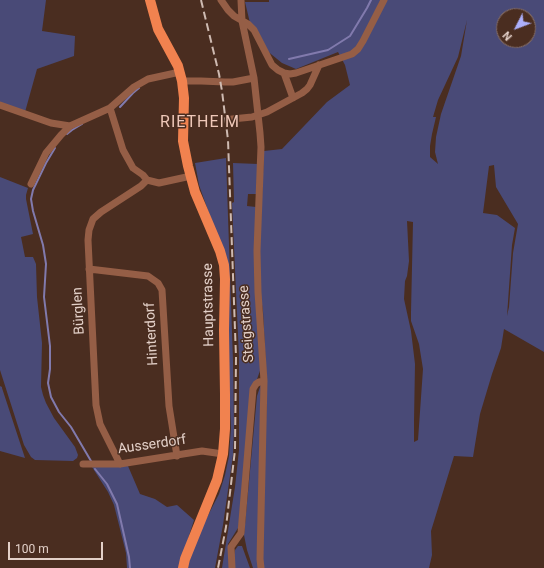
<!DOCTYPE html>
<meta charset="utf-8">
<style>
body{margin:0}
#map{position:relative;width:544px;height:568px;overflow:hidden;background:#4a2d20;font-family:Roboto,sans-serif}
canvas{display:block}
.north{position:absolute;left:496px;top:8px;width:40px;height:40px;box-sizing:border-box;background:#4a2d20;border:1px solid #876e63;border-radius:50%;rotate:228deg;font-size:11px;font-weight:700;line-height:16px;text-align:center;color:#e3d0c8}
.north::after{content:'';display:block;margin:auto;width:14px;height:18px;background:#acaffb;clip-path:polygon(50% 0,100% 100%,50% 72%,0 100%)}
.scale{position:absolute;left:8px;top:542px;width:95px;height:18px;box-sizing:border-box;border:2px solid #e3d0c8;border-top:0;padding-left:5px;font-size:12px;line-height:14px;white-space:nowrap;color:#e3d0c8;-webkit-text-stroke:3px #4a2d20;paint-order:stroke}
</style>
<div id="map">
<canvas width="544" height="568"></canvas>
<div class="north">N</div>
<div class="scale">100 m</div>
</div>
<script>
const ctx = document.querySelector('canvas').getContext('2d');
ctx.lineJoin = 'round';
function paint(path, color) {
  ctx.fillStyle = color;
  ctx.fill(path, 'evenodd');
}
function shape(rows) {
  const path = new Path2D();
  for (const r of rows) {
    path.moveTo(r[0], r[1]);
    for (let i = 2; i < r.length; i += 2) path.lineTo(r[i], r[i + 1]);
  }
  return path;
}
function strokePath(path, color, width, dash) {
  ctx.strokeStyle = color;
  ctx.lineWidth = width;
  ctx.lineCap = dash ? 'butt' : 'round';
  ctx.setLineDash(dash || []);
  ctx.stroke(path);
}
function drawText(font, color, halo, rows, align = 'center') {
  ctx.font = font + ' Roboto,sans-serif';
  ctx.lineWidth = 3;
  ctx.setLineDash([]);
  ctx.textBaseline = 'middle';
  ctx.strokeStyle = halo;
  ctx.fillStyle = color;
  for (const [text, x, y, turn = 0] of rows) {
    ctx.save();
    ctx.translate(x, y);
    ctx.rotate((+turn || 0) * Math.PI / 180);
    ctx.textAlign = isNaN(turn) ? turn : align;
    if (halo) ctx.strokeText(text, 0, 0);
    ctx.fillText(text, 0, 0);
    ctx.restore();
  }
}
paint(shape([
 [0,0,46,0,42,31,75,36,74,56,37,69,25,112,0,102],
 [269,0,544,0,544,352,504,329,501,348,492,374,480,414,473,457,454,456,431,531,432,555,429,568,261,568,267,389,263,311,260,291,260,241,264,151,282,149,327,102,350,85,345,65,338,52,296,69,282,63,266,50,250,23,245,2,269,2],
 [504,16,528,16,528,40,504,40],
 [467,20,461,56,441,114,436,137,435,152,438,164,430,157,430,146,432,134,436,117,433,117,438,100,458,57],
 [494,165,496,187,518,224,513,253,509,307,507,316,512,245,515,228,497,215,483,213,489,166],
 [407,221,413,222,411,312,411,321,419,344,423,369,418,440,414,442,414,421,415,364,411,331,404,299,405,281,407,276,409,261],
 [226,158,233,361,234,426,233,455,223,525,215,568,187,568,190,558,202,527,219,494,225,475,229,456,231,428,228,361,228,267,199,185,195,163],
 [233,163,258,164,257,194,248,194,247,206,256,207,261,368,256,382,240,520,238,528,228,544,230,568,222,568,235,487,239,450,239,357,232,203,234,202],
 [0,177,28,188,26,195,26,199,33,234,21,237,25,257,33,257,36,264,37,297,42,343,41,387,43,395,46,403,54,418,75,447,78,455,77,458,73,461,35,460,31,457,24,445,0,370],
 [261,384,259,568,253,568,247,550,244,535,257,396],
 [0,386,2,387,2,388,25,458,0,451],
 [128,466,140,494,155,499,167,507,177,505,194,520,182,558,180,568,127,568,126,553,114,505,108,492,92,467],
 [238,546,242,546,250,568,235,568,234,555,235,550]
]), '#494a77');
strokePath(shape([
 [289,59,328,50,350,36,367,8,371,0],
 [120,107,133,93,139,88],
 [67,134,72,130,82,124],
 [55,148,46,163,33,190,31,199,33,211,43,245,46,264,44,297,50,346,50,369,48,383,51,397,59,412,71,427,91,461],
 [95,469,107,484,117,504,129,557,130,568]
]), '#817aad', 2);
strokePath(shape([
 [221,0,228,10,234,16,248,24,254,30,272,65,278,70,284,73,290,74,296,73,352,54,358,49,363,41,384,0],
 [241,0,242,21,254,78,260,133,261,147,257,251,258,292,264,381,260,559,261,568],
 [284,73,293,98],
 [182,81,201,81,225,82,233,82,254,78],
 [0,105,51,123,70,126,110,108,134,87,148,79,180,72],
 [110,108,123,150,133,168,143,175,147,180,159,183,191,176],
 [232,119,252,117,267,112,302,93,307,89,310,85,319,65],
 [31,184,46,153,61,135,70,126],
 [89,269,148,276,158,283,162,290,169,406,177,456],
 [83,464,120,464,202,451,223,454],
 [120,464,100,424,96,405,91,302,88,240,89,230,93,219,101,212,141,186,147,180],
 [232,568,231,547,241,533,253,389,256,384,259,382,264,381]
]), '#955e46', 7);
strokePath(shape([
 [150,0,158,29,178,66,182,81,184,98,183,141,188,166,195,192,220,251,224,265,225,279,224,330,225,394,225,429,223,454,217,480,185,559,183,568]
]), '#f1824f', 10);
strokePath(shape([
 [201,0,219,74,222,91,228,140,236,357,235,450,226,527,218,568]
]), '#cebab1', 2, [8, 4]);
drawText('14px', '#e3d0c8', '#4a2d20', [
 ["Hauptstrasse",209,305,-91],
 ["Bürglen",79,311,-93],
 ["Steigstrasse",247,324,-94],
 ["Hinterdorf",152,334,-93],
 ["Ausserdorf",152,445,-8]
]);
ctx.letterSpacing = '1px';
drawText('16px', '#efc8b9', '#4a2d20', [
 ["RIETHEIM",200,123]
]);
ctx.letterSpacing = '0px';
</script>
